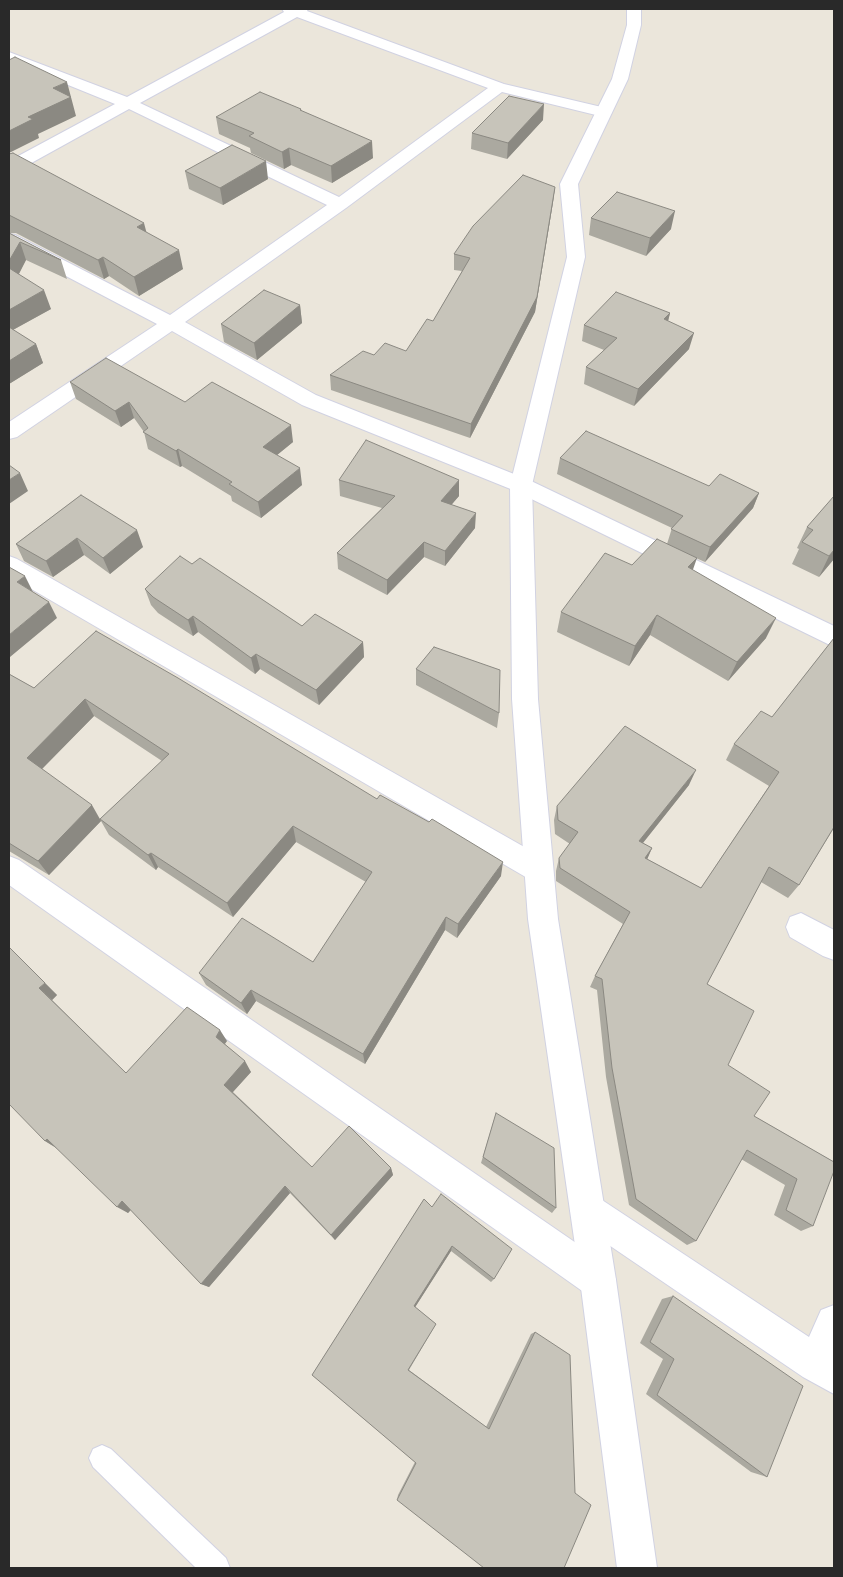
<!DOCTYPE html>
<style>
body{margin:0}
#map{position:relative;width:843px;height:1577px;overflow:hidden;background:#ebe6db;font-family:Inter,sans-serif}
canvas{display:block}
.frame{position:absolute;inset:0;border:10px solid #292929;pointer-events:none}
</style>
<div id="map">
<canvas width="843" height="1577"></canvas>
<div class="frame"></div>
</div>
<script>
const ctx = document.querySelector('canvas').getContext('2d');
ctx.lineJoin = 'round';
function shape(rows) {
  const path = new Path2D();
  for (const r of rows) {
    path.moveTo(r[0], r[1]);
    for (let i = 2; i < r.length; i += 2) path.lineTo(r[i], r[i + 1]);
  }
  return path;
}
function strokePath(path, color, width, dash) {
  ctx.strokeStyle = color;
  ctx.lineWidth = width;
  ctx.lineCap = dash ? 'butt' : 'round';
  ctx.setLineDash(dash || []);
  ctx.stroke(path);
}
function paint(path, color) {
  ctx.fillStyle = color;
  ctx.fill(path, 'evenodd');
}
const lane = shape([
 [102,1445,111,1449,226,1558,230,1568,196,1568,93,1467,89,1458,93,1449,102,1445]
]);
const street = shape([
 [282,9,308,9,307,11,504,84,610,109,612,112,610,115,604,117,502,92,346,208,185,322,316,395,529,480,834,626,834,647,513,490,302,405,172,331,17,437,9,439,9,422,157,324,9,246,9,234,15,235,170,315,327,205,129,109,15,172,9,173,9,161,115,104,9,61,9,52,127,97,284,12,282,9],
 [297,17,488,88,339,197,140,103,297,17],
 [9,556,17,559,549,861,553,870,549,879,539,883,529,879,9,576,9,556],
 [9,856,19,860,611,1267,616,1280,611,1293,598,1298,585,1293,9,885,9,856],
 [801,913,834,930,834,960,823,956,790,937,786,927,790,917,801,913],
 [587,1193,599,1198,809,1337,821,1310,834,1305,834,1394,803,1377,575,1222,570,1210,575,1198,587,1193]
]);
const secondary = shape([
 [627,9,641,9,641,25,628,79,578,184,585,257,532,485,538,699,558,919,616,1280,657,1568,617,1568,580,1280,528,919,512,699,510,485,567,257,560,184,612,79,627,25,627,9]
]);
strokePath(lane, '#d1d2e2', 2);
strokePath(street, '#d1d2e2', 2);
strokePath(secondary, '#d1d2e2', 2);
paint(lane, '#fff');
paint(street, '#fff');
paint(secondary, '#fff');
paint(shape([
 [301,109,302,111,373,158,332,183,291,165,284,169,251,153,250,148,219,134,216,117],
 [543,120,507,159,471,149,472,133],
 [9,154,147,233,183,269,139,296,109,276,104,279,16,233,9,233],
 [185,171,268,179,223,205,189,189],
 [555,187,553,202,535,312,470,438,331,390,330,375,374,355,406,351,433,321,462,271,454,270,454,254],
 [591,218,671,229,646,256,589,235],
 [9,233,61,260,67,279,26,260,19,274,51,309,13,330,36,344,43,363,9,384],
 [300,305,302,323,257,360,224,342,221,324],
 [670,313,668,321,689,349,634,406,584,384,586,367,604,350,582,341,584,325],
 [70,382,185,402,293,442,277,455,302,485,261,518,232,501,231,496,182,466,180,467,148,449,144,432,134,418,121,427,76,399],
 [560,458,709,486,759,493,753,508,705,562,696,558,692,570,766,638,728,681,650,635,629,666,557,632,561,612,632,565,667,544,672,528,557,474],
 [339,480,459,496,451,505,475,528,445,566,424,557,387,595,338,569,337,553,382,508,340,496],
 [81,495,143,547,110,574,84,555,53,577,24,561,16,544],
 [834,496,834,559,819,577,792,564,799,549,797,548,807,527],
 [192,564,302,626,363,642,364,657,319,705,260,669,255,674,198,632,193,636,158,613,151,605,145,589],
 [96,631,501,876,457,938,445,930,365,1064,256,1001,247,1014,206,985,199,973,313,962,366,882,296,842,233,917,158,867,156,870,109,835,101,821,49,875,9,851,9,674,34,688],
 [94,716,162,761,100,819,42,769],
 [834,638,834,828,799,885,788,898,761,882,707,984,728,1065,754,1116,834,1162,813,1226,801,1231,774,1215,785,1185,741,1159,696,1241,687,1245,629,1205,606,1077,597,990,590,987,595,976,623,924,556,881,556,871,559,858,570,844,555,834,554,820,557,806,689,785,643,843,652,848,647,859,701,888,769,786,726,760,734,744,772,717],
 [416,669,499,713,497,728,416,685],
 [45,983,57,995,52,1000,126,1073,227,1041,225,1044,251,1072,233,1092,312,1167,391,1168,393,1175,335,1240,290,1193,209,1287,201,1284,131,1210,128,1213,58,1149,45,1141],
 [496,1113,556,1208,552,1213,481,1163],
 [424,1199,494,1279,491,1282,451,1251,415,1307,436,1324,409,1370,486,1427,531,1334,535,1332,575,1492,397,1500,398,1495,415,1462,312,1375],
 [673,1296,767,1477,751,1472,646,1394,663,1359,640,1343,662,1299]
]), '#aba9a0');
paint(shape([
 [67,82,76,116,38,134,39,138,9,153,9,131,28,117,53,88],
 [544,104,543,120,507,159,508,143],
 [372,141,373,158,332,183,331,166],
 [289,148,291,165,284,169,282,152],
 [266,161,268,179,223,205,220,188],
 [555,187,553,202,535,312,470,438,471,424],
 [675,211,671,229,646,256,650,238],
 [144,223,149,242,137,227],
 [20,242,26,260,13,285,9,273,9,261],
 [179,250,183,269,139,296,134,277],
 [103,257,109,276,104,279,98,260],
 [44,290,51,309,9,332,9,310],
 [300,305,302,323,257,360,254,343],
 [670,313,666,329,664,319],
 [694,333,689,349,634,406,638,389],
 [36,344,43,363,9,384,9,361],
 [129,402,134,418,121,427,115,411],
 [291,425,293,442,266,464,263,447],
 [178,449,182,466,180,467,176,451],
 [300,468,302,485,261,518,258,502],
 [20,473,28,491,9,504,9,480],
 [459,480,459,496,441,517,441,501],
 [759,493,753,508,705,562,710,547],
 [476,513,475,528,445,566,445,551],
 [137,530,143,547,110,574,103,558],
 [77,538,84,555,53,577,46,561],
 [424,542,424,557,387,595,387,580],
 [834,550,834,559,819,577,829,556],
 [697,558,690,578,688,567],
 [25,576,33,592,17,582],
 [49,602,57,618,10,657,9,655,9,635],
 [657,615,650,635,629,666,635,646],
 [193,616,198,632,193,636,188,620],
 [776,618,766,638,728,681,737,662],
 [363,642,364,657,319,705,316,690],
 [256,654,260,669,255,674,251,658],
 [85,699,94,716,37,774,27,758],
 [696,770,689,785,634,854,639,841],
 [92,805,101,821,49,875,38,861],
 [293,826,296,842,233,917,227,903],
 [652,848,646,862,645,858],
 [151,853,158,867,156,870,148,855],
 [503,862,501,876,457,938,458,924],
 [446,917,445,930,365,1064,363,1054],
 [45,983,57,995,52,1000,39,988],
 [251,990,256,1001,247,1014,241,1003],
 [220,1030,227,1041,222,1047,216,1037],
 [245,1061,251,1072,231,1094,224,1085],
 [47,1139,58,1149,45,1141],
 [391,1168,393,1175,335,1240,331,1235],
 [285,1186,290,1193,209,1287,201,1284],
 [122,1201,133,1207,128,1213,117,1207],
 [452,1246,451,1251,414,1309,414,1306]
]), '#8b8982');
const building = shape([
 [15,57,67,82,53,88,71,97,28,117,33,119,9,131,9,60,15,57],
 [260,92,301,109,300,110,372,141,331,166,289,148,282,152,249,136,254,133,216,117,260,92],
 [509,96,544,104,508,143,472,133,509,96],
 [232,145,266,161,220,188,185,171,232,145],
 [13,153,144,223,137,227,179,250,134,277,103,257,98,260,9,215,9,154,13,153],
 [523,175,555,187,537,297,471,424,330,375,363,351,374,355,385,343,406,351,427,319,433,321,470,258,454,254,473,226,523,175],
 [617,192,675,211,650,238,591,218,617,192],
 [9,233,61,260,20,242,9,261,9,233],
 [9,268,44,290,9,310,9,268],
 [264,290,300,305,254,343,221,324,264,290],
 [616,292,670,313,664,319,694,333,638,389,586,367,617,338,584,325,616,292],
 [9,327,36,344,9,361,9,327],
 [106,358,185,402,212,382,291,425,263,447,300,468,258,502,229,484,232,482,178,449,176,451,143,432,148,428,129,402,115,411,70,382,106,358],
 [586,431,709,486,720,474,759,493,710,547,671,529,683,516,560,458,586,431],
 [366,440,459,480,441,501,476,513,445,551,424,542,387,580,337,553,395,496,339,480,366,440],
 [9,465,20,473,9,480,9,465],
 [81,495,137,530,103,558,77,538,46,561,16,544,81,495],
 [834,496,834,550,829,556,802,542,813,530,807,527,834,496],
 [657,539,697,558,688,567,776,618,737,662,657,615,635,646,561,612,605,553,632,565,657,539],
 [180,556,192,564,200,558,302,626,315,614,363,642,316,690,256,654,251,658,193,616,188,620,153,597,145,589,180,556],
 [9,567,25,576,17,582,49,602,9,635,9,567],
 [96,631,178,678,377,799,380,795,429,822,432,819,503,862,458,924,446,917,363,1054,251,990,241,1003,199,973,242,918,313,962,372,872,293,826,227,903,151,853,148,855,100,819,169,754,85,699,27,758,92,805,38,861,9,843,9,674,34,688,96,631],
 [834,638,834,827,799,885,769,867,707,984,754,1011,728,1065,770,1092,754,1116,834,1162,834,1171,813,1226,786,1210,797,1179,747,1150,696,1241,636,1199,612,1068,602,979,595,976,630,912,560,868,559,858,578,832,558,820,557,806,625,726,696,770,639,841,652,848,645,858,701,888,779,772,734,744,761,711,772,717,834,638],
 [434,647,500,670,499,713,416,669,434,647],
 [9,947,45,983,39,988,126,1073,187,1007,220,1030,216,1037,245,1061,224,1085,312,1167,349,1126,391,1168,331,1235,285,1186,201,1284,122,1201,117,1207,47,1139,45,1141,9,1104,9,947],
 [496,1113,554,1148,556,1208,483,1157,496,1113],
 [441,1194,512,1249,494,1279,452,1246,414,1306,436,1324,408,1370,489,1429,535,1332,570,1355,575,1493,591,1505,564,1568,484,1568,397,1500,416,1463,312,1375,424,1199,432,1207,441,1194],
 [673,1296,803,1386,767,1477,657,1395,674,1359,650,1342,673,1296]
]);
paint(building, '#c7c4ba');
strokePath(building, '#8b8982', 1);
</script>
